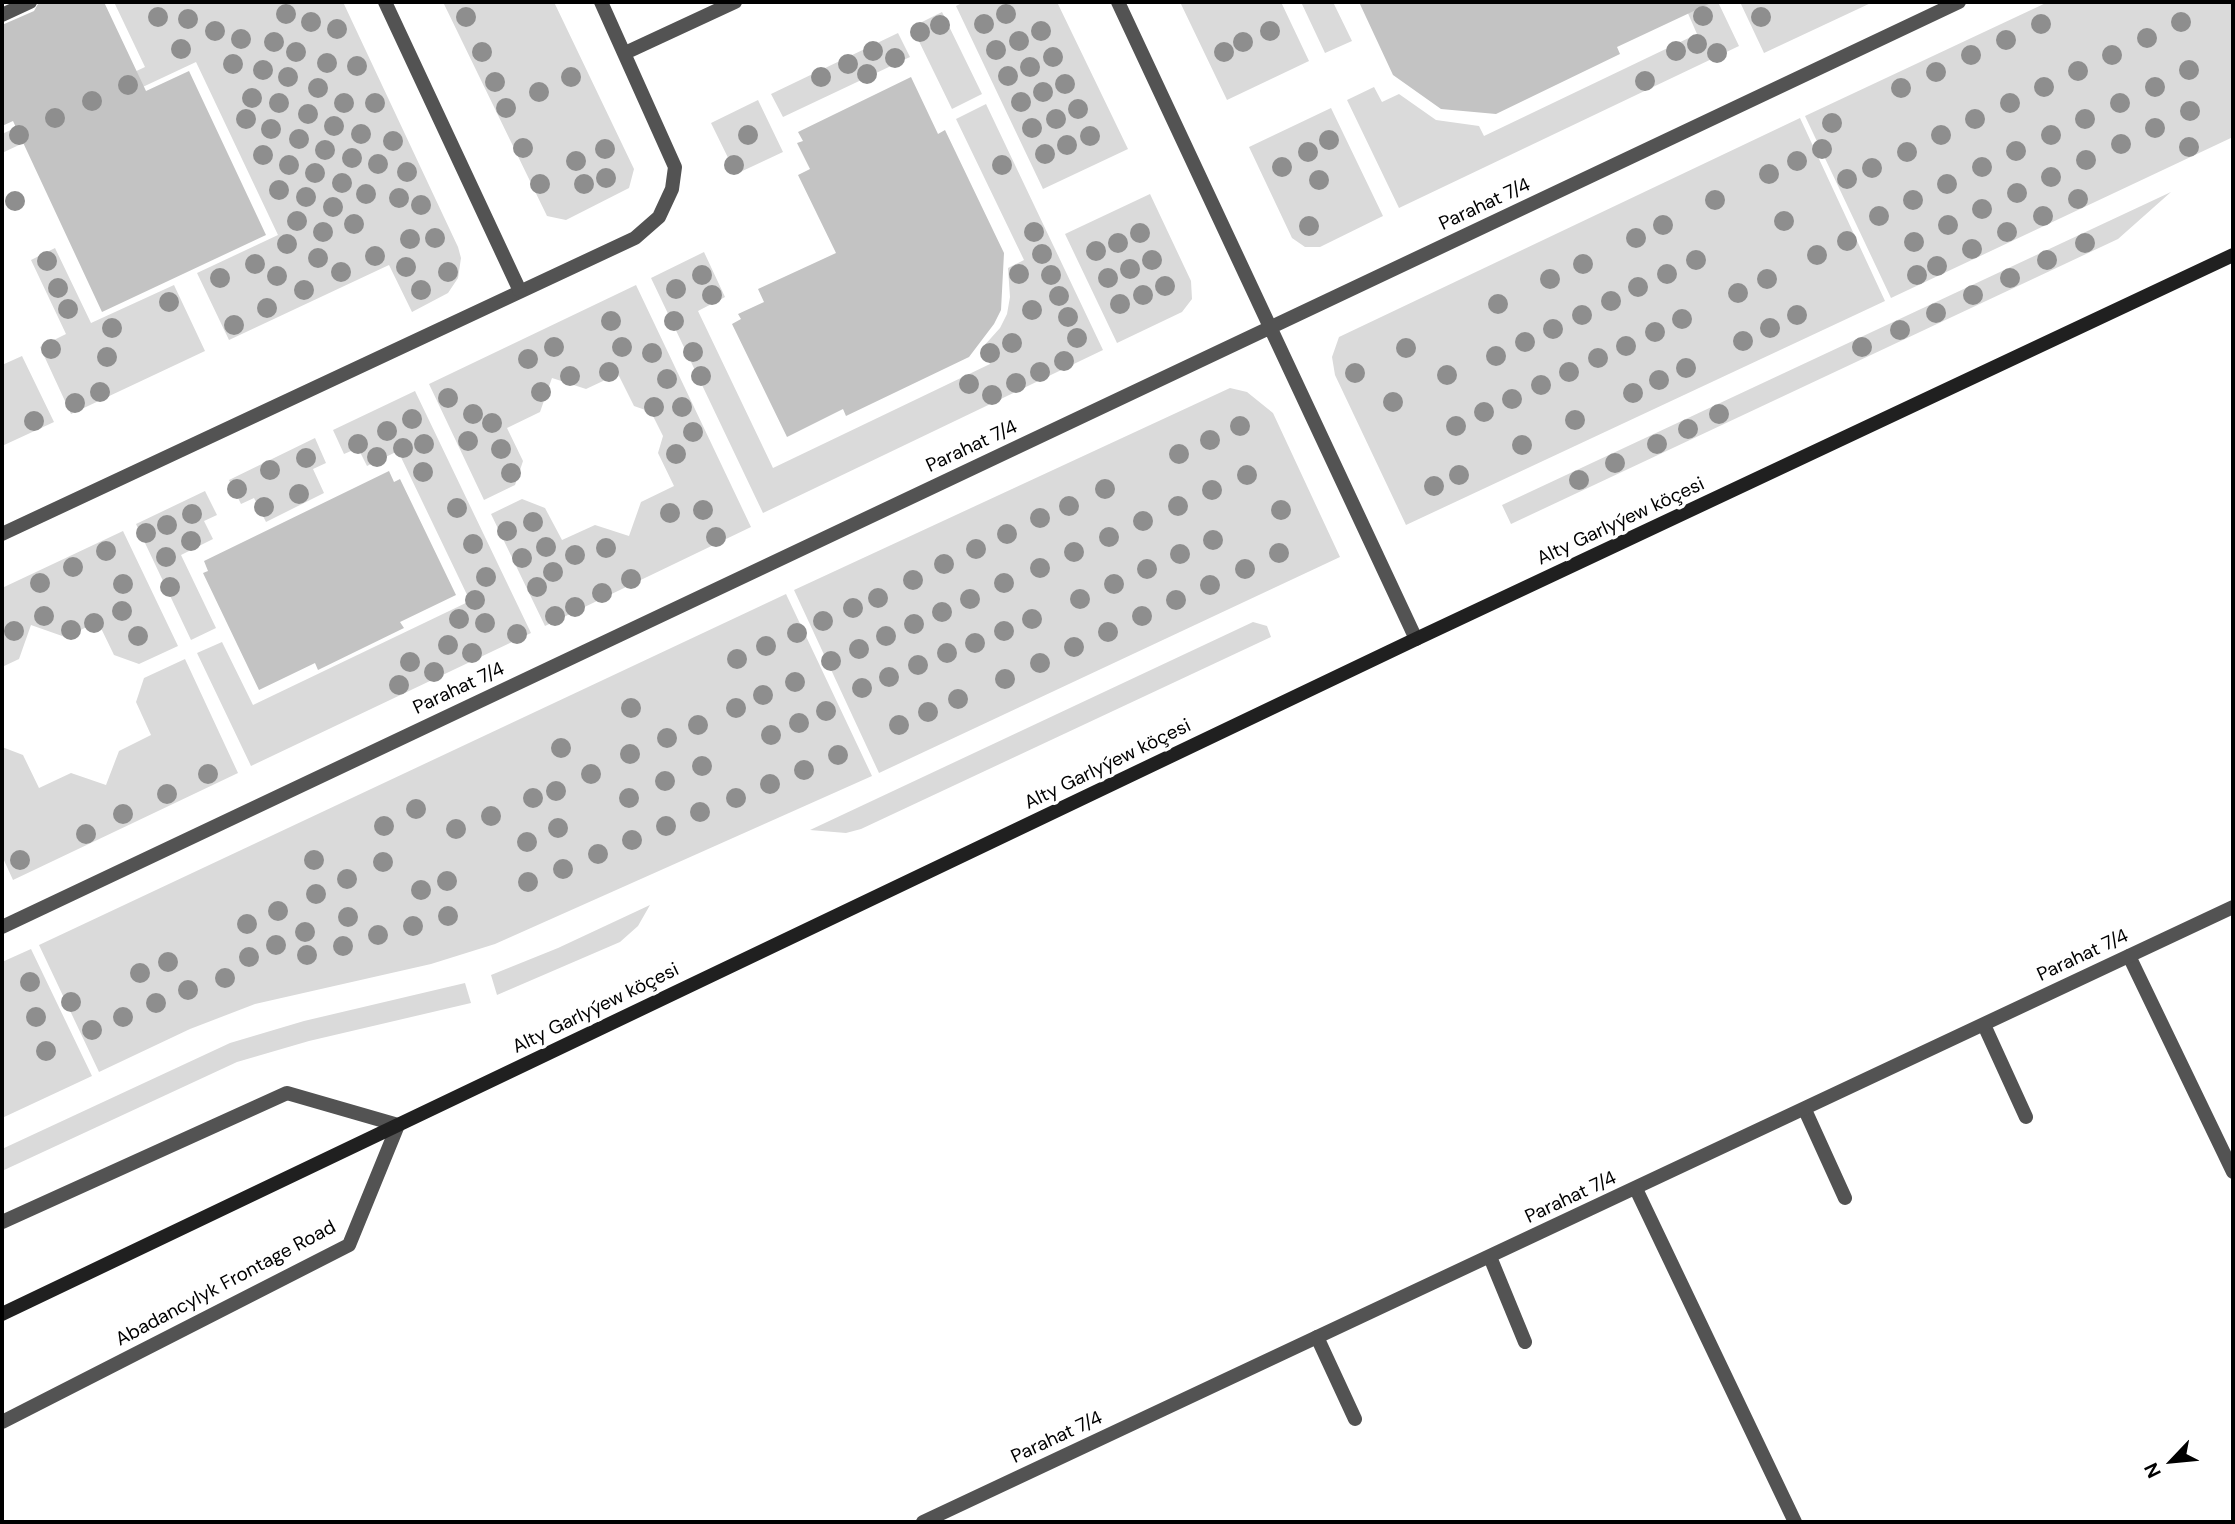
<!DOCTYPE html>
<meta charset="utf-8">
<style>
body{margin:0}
#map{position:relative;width:2235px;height:1524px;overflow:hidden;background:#fff;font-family:"DM Sans",sans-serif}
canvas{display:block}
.frame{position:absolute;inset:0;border:4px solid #000;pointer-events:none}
.north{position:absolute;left:2137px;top:1426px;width:70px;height:70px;-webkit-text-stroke:5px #fff;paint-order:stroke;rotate:244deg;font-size:19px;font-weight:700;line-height:28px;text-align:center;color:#000}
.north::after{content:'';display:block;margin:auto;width:24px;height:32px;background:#000;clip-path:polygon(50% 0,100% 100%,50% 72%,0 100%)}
</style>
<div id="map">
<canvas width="2235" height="1524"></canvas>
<div class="frame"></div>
<div class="north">N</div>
</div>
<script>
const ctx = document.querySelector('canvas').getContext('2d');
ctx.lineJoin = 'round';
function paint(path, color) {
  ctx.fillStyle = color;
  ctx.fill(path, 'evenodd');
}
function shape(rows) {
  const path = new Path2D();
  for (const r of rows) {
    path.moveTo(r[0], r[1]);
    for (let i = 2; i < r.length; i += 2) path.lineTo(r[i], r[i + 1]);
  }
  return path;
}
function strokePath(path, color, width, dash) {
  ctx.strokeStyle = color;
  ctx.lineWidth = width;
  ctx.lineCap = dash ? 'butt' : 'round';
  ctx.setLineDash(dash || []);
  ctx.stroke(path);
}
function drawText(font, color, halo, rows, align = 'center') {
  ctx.font = font + ' "DM Sans",sans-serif';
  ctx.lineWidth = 7;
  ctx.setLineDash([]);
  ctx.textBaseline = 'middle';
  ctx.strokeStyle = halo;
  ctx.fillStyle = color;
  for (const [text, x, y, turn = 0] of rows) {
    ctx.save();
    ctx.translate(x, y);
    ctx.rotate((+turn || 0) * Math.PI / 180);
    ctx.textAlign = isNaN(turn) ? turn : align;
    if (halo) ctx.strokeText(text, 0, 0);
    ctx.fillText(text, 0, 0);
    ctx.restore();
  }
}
paint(shape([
 [114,2,343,2,458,247,461,258,458,278,448,293,412,312,389,265,229,340,197,273,278,235,196,62,2,153,2,134,145,67],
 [443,2,554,2,634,169,629,188,566,220,547,216],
 [964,2,1057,2,1128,149,1043,189,956,6],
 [1180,2,1281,2,1309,61,1227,100],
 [1301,2,1333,2,1352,41,1325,53],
 [1683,2,1718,2,1739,46,1399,208,1347,100,1374,87,1382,102,1399,94,1436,120,1479,126,1484,136,1697,34],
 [1740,2,1873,2,1764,53],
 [2048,2,2233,2,2233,137,1891,298,1805,116],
 [942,12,982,94,952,109,912,27],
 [898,33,910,57,783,117,771,94],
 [758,100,783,152,736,174,711,123],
 [986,104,1103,350,763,513,651,278,704,252,725,297,698,311,773,468,990,364,982,348,1000,328,1007,314,1010,297,1008,268,1024,260,956,119],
 [1331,108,1383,216,1320,247,1305,247,1292,238,1249,147],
 [1800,118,1885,301,1406,525,1335,375,1332,357,1339,337],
 [2171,192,2118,239,1511,524,1502,505],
 [1150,194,1191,281,1192,299,1182,312,1117,343,1065,234],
 [55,248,91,323,174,285,205,351,71,414,40,347,66,334,31,260],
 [636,285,751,527,545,626,491,514,522,499,545,508,562,540,595,525,629,536,641,502,674,486,658,453,663,436,651,412,634,406,618,374,586,389,552,378,540,412,507,428,523,461,515,485,484,500,429,384],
 [22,356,54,422,2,446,2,365],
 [1230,388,1247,392,1273,413,1340,557,879,773,794,590],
 [415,391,531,633,251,766,197,653,222,642,253,705,470,601,398,451,367,466,358,448,344,454,333,430],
 [315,438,326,463,313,469,324,493,266,522,254,498,241,504,229,480],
 [205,491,217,515,204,521,213,539,181,555,216,628,191,640,136,524],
 [123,531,178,646,139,664,114,655,98,622,65,637,31,625,19,659,2,667,2,588],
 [786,594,872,776,495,944,431,964,255,1004,190,1029,99,1072,39,945],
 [1253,622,1267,626,1271,637,861,829,846,833,810,830],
 [185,659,238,773,13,880,2,856,2,747,23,755,39,788,71,773,106,785,119,751,151,735,136,702,144,678],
 [650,905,638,926,620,942,497,995,491,975,558,948],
 [31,949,92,1076,2,1118,2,962],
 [465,983,471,1003,309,1041,237,1062,2,1171,2,1149,230,1043,304,1021]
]), '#dadada');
paint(shape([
 [39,2,104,2,146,91,189,71,266,235,102,312,13,121,2,126,2,25,34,11],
 [1359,2,1713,2,1617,47,1620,54,1496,114,1441,109,1393,75],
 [911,77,938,134,945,130,1004,253,1001,310,994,324,969,357,846,416,843,409,787,437,732,324,741,319,738,314,764,302,758,289,836,253,798,175,810,169,797,143,803,141,798,132],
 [389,471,394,482,400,479,456,595,400,622,404,628,318,670,315,663,259,690,203,573,208,571,204,561]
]), '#c3c3c3');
strokePath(shape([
 [2,15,30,2],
 [625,53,735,2],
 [2,534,635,238,659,217,672,189,675,167,601,2],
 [2129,956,2233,1172],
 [1984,1025,2026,1117],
 [1805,1110,1845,1198],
 [1636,1189,1795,1522],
 [1490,1257,1525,1342],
 [1317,1337,1355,1419]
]), '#535353', 14);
strokePath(shape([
 [385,2,520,291],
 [1118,2,1416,639],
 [2,927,1959,2],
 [2,1222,287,1093,398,1125,349,1245,2,1422],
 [923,1522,2233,907]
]), '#535353', 14);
strokePath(shape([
 [2,1314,1416,639,2233,255]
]), '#202020', 14);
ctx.fillStyle = '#8e8e8e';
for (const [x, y] of [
 [286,14],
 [1006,14],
 [1703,16],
 [158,17],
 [466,17],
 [1761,17],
 [188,19],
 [311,22],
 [2181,22],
 [984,24],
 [2041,24],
 [940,25],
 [337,29],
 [215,31],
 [1041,31],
 [1270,31],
 [920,32],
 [2147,38],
 [241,39],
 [2006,40],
 [1019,41],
 [274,42],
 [1243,42],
 [1697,44],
 [181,49],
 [996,50],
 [873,51],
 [1676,51],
 [296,52],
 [482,52],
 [1224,52],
 [1717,53],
 [1971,55],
 [2112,55],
 [1053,57],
 [895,58],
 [327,63],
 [233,64],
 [848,64],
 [357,66],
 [1030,67],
 [263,70],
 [2189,70],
 [2078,71],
 [1936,72],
 [867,74],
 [1008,76],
 [288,77],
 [571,77],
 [821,77],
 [1645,81],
 [495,82],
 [1065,84],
 [128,85],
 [2044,87],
 [2155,87],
 [318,88],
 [1901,88],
 [539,92],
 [1043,92],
 [252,98],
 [92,101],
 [1021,102],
 [279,103],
 [344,103],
 [375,103],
 [2010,103],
 [2120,103],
 [506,108],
 [1078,109],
 [2190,111],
 [308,114],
 [55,118],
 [246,119],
 [1056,119],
 [1975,119],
 [2085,119],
 [1832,123],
 [334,126],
 [1032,128],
 [2155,128],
 [271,129],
 [361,134],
 [19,135],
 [748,135],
 [1941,135],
 [2051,135],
 [1090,136],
 [299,139],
 [1329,140],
 [393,141],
 [2121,144],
 [1067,145],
 [2189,147],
 [523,148],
 [605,149],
 [1822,149],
 [325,150],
 [2016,151],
 [1308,152],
 [1907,152],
 [1045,154],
 [263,155],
 [352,158],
 [2086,160],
 [576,161],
 [1797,161],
 [378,164],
 [289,165],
 [734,165],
 [1002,165],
 [1282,167],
 [1982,167],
 [1872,168],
 [407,172],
 [315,173],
 [1769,174],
 [2051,177],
 [606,178],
 [1847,179],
 [1319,180],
 [342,183],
 [540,184],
 [584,184],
 [1947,184],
 [279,190],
 [2017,193],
 [366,194],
 [306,197],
 [399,198],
 [2078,199],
 [1715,200],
 [1913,200],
 [15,201],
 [421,205],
 [333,207],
 [1982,209],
 [1879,216],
 [2043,216],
 [297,221],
 [1784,221],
 [354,224],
 [1663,225],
 [1948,225],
 [1309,226],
 [323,232],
 [1034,232],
 [2007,232],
 [1140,233],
 [435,238],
 [1636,238],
 [410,239],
 [1847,241],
 [1914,242],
 [1118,243],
 [2085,243],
 [287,244],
 [1972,249],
 [1096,251],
 [1042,254],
 [1817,255],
 [375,256],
 [318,258],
 [1152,260],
 [1696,260],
 [2047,260],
 [47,261],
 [255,264],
 [1583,264],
 [1937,266],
 [406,267],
 [1130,269],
 [341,272],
 [448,272],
 [1019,274],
 [1667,274],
 [702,275],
 [1051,275],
 [1917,275],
 [277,276],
 [220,278],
 [1108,278],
 [2010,278],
 [1550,279],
 [1767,279],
 [1165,286],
 [1638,287],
 [58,288],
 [676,289],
 [304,290],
 [421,290],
 [1738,293],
 [712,295],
 [1143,295],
 [1973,295],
 [1059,296],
 [1611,301],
 [169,302],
 [1120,304],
 [1498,304],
 [267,308],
 [68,309],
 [1032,310],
 [1936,313],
 [1582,315],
 [1797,315],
 [1068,317],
 [1682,319],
 [611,321],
 [674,321],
 [234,325],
 [112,328],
 [1770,328],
 [1553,329],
 [1900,330],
 [1655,332],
 [1077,338],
 [1743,341],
 [1525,342],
 [1012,343],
 [1626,346],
 [554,347],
 [622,347],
 [1862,347],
 [1406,348],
 [51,349],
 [693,352],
 [652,353],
 [990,353],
 [1496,356],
 [107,357],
 [1598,358],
 [528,359],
 [1064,361],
 [1686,368],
 [609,372],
 [1040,372],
 [1569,372],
 [1355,373],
 [1447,375],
 [570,376],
 [701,376],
 [667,379],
 [1659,380],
 [1016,383],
 [969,384],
 [1541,385],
 [100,392],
 [541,392],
 [1633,393],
 [992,395],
 [448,398],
 [1512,399],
 [1393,402],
 [75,403],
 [654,407],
 [682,407],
 [1484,412],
 [473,414],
 [1719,414],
 [412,419],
 [1575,420],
 [34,421],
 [492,423],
 [1240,426],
 [1456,426],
 [1688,429],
 [387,431],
 [693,432],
 [1210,440],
 [468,441],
 [358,444],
 [424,444],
 [1657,444],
 [1522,445],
 [403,448],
 [501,449],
 [676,454],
 [1179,454],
 [377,457],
 [306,458],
 [1615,463],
 [270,470],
 [423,472],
 [511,473],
 [1247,475],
 [1459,475],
 [1579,480],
 [1434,486],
 [237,489],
 [1105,489],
 [1212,490],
 [299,494],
 [1069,506],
 [1178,506],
 [264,507],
 [457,508],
 [703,510],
 [1281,510],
 [670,513],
 [192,514],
 [1040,518],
 [1143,521],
 [533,522],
 [167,525],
 [507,531],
 [146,533],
 [1007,534],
 [716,537],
 [1109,537],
 [1213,540],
 [191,541],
 [473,544],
 [546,547],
 [606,548],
 [976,549],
 [106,551],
 [1074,552],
 [1279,553],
 [1180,554],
 [575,555],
 [166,557],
 [522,558],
 [944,564],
 [73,567],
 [1040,568],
 [1147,569],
 [1245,569],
 [553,572],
 [486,577],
 [631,579],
 [913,580],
 [40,583],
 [1004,583],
 [123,584],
 [1114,584],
 [1210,585],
 [170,587],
 [537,587],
 [602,593],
 [878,598],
 [970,599],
 [1080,599],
 [475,600],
 [1176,600],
 [575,607],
 [853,608],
 [122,611],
 [942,612],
 [44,616],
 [555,616],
 [1142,616],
 [459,619],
 [1032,619],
 [823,621],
 [94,623],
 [485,623],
 [914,624],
 [71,630],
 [14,631],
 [1004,631],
 [1108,632],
 [797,633],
 [517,634],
 [138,636],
 [886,636],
 [975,643],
 [448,645],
 [766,646],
 [1074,647],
 [859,649],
 [472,653],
 [947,653],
 [737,659],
 [831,661],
 [410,662],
 [1040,663],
 [918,665],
 [434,672],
 [889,677],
 [1005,679],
 [795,682],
 [399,685],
 [862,688],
 [763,695],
 [958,699],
 [631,708],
 [736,708],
 [826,711],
 [928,712],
 [799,723],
 [698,725],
 [899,725],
 [771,735],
 [667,738],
 [561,748],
 [630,754],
 [838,755],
 [702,766],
 [804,770],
 [208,774],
 [591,774],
 [665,781],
 [770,784],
 [556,791],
 [167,794],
 [533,798],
 [629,798],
 [736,798],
 [416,809],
 [700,812],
 [123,814],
 [491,816],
 [384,826],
 [666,826],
 [558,828],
 [456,829],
 [86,834],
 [632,840],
 [527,842],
 [598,854],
 [20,860],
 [314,860],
 [383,862],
 [563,869],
 [347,879],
 [447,881],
 [528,882],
 [421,890],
 [316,894],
 [278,911],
 [448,916],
 [348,917],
 [247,924],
 [413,926],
 [305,932],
 [378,935],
 [276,945],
 [343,946],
 [307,955],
 [249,957],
 [168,962],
 [140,973],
 [225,978],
 [30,982],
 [188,990],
 [71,1002],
 [156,1003],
 [36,1017],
 [123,1017],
 [92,1030],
 [46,1051]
]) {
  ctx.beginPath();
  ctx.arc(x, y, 10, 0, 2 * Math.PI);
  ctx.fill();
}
drawText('19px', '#000', '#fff', [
 ["Parahat 7/4",1485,205,-25],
 ["Parahat 7/4",972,447,-25],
 ["Alty Garlyýew köçesi",1621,522,-25],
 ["Parahat 7/4",459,689,-25],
 ["Alty Garlyýew köçesi",1108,765,-26],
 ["Parahat 7/4",2083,956,-25],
 ["Alty Garlyýew köçesi",596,1009,-26],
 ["Parahat 7/4",1571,1198,-25],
 ["Abadancylyk Frontage Road",226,1284,-28],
 ["Parahat 7/4",1057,1438,-25]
]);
</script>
